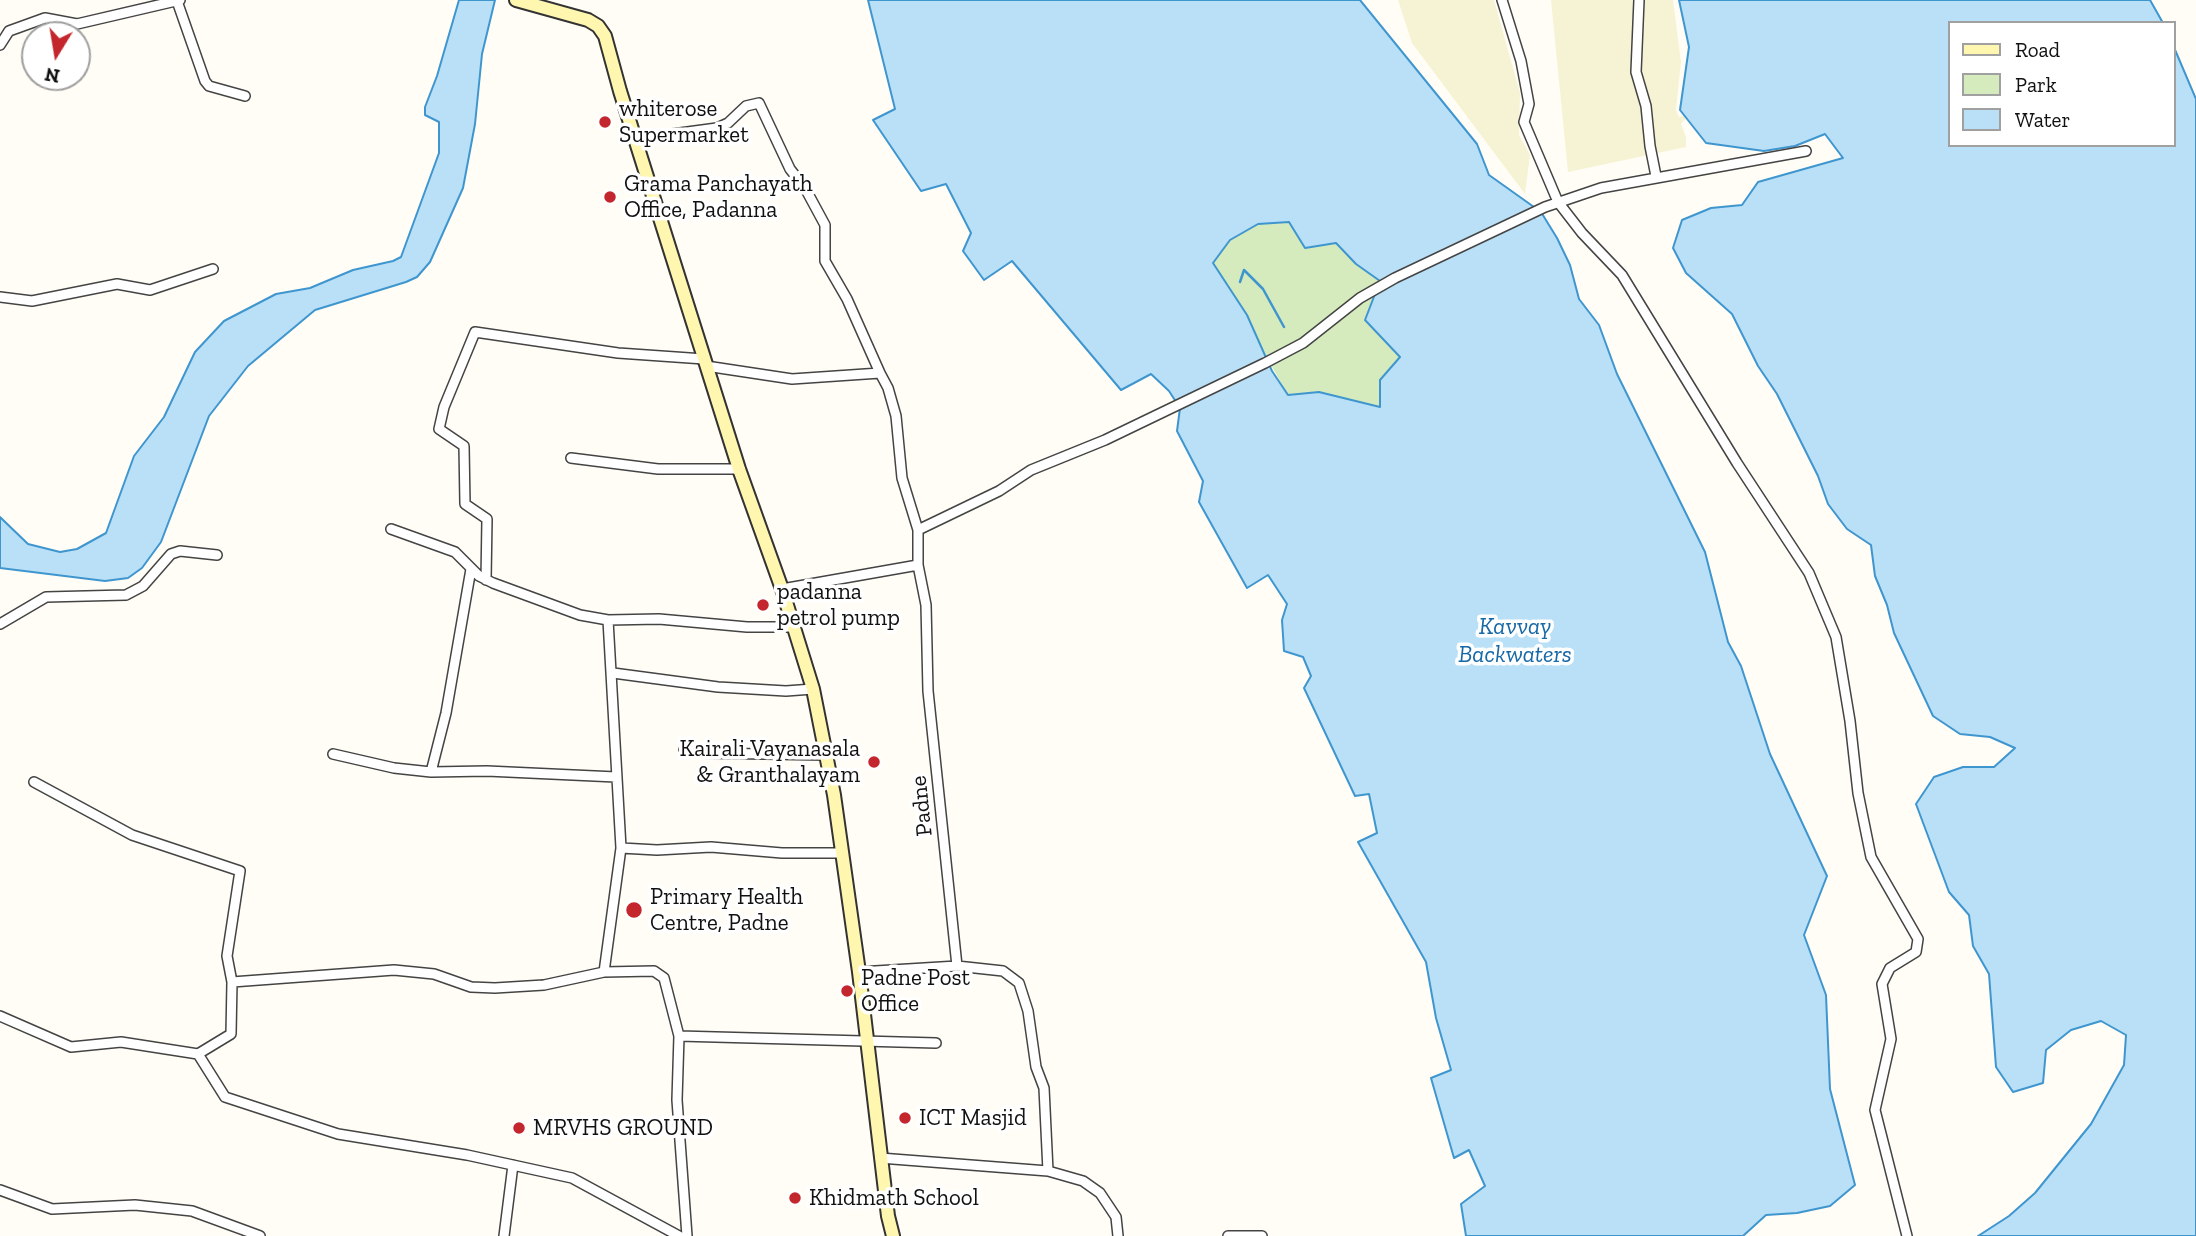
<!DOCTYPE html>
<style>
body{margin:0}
#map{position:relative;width:2196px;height:1236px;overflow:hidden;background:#fffdf5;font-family:"Zilla Slab",serif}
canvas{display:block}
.legend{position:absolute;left:1948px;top:21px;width:228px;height:126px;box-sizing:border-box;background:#fff;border:2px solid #a0a0a0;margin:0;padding:9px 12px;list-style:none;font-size:21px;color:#111}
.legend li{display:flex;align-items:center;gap:14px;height:35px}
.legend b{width:35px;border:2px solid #a0a0a0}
.north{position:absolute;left:21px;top:21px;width:70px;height:70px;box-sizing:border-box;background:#fff;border:2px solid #a0a0a0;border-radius:50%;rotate:191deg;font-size:19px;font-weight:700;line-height:28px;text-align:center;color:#111}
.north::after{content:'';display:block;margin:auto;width:24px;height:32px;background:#c4262e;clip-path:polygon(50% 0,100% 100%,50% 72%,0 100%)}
</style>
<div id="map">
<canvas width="2196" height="1236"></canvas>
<ul class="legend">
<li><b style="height:9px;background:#fff6b0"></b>Road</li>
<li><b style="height:19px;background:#d5ebbd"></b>Park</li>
<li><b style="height:19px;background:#b9e0f7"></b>Water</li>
</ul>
<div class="north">N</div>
</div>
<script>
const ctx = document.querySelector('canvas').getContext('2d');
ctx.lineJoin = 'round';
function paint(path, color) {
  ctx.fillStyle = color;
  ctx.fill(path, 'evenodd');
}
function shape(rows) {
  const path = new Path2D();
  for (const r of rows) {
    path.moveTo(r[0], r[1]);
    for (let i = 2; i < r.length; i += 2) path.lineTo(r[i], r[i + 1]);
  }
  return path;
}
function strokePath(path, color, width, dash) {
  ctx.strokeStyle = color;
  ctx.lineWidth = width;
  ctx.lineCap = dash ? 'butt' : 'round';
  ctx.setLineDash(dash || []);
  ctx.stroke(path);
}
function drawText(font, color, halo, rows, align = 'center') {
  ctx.font = font + ' "Zilla Slab",serif';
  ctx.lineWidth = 7;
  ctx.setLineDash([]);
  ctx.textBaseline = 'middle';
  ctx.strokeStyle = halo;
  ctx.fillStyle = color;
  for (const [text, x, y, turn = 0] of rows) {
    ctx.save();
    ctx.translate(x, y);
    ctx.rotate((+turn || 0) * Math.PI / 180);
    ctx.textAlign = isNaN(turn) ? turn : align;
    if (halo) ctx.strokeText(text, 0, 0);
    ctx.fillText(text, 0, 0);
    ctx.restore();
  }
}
paint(shape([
 [1398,0,1494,0,1520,93,1519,135,1530,155,1525,194,1412,43],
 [1551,0,1673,0,1681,62,1676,110,1679,117,1689,115,1681,124,1686,137,1686,147,1568,172]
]), '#f6f3d4');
paint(shape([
 [1289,222,1305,248,1336,243,1356,264,1380,281,1365,320,1400,357,1380,380,1380,407,1319,392,1288,395,1213,263,1230,240,1258,224]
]), '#d5ebbd');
const water = shape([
 [459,0,495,0,482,54,475,124,463,188,430,262,417,277,406,282,315,310,248,366,209,416,161,542,142,568,128,578,105,581,0,568,0,517,28,544,60,552,77,549,106,533,134,456,164,417,195,352,224,321,276,294,310,288,353,270,393,261,401,257,439,153,439,122,425,115,425,107,437,76,459,0],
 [868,0,1360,0,1477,144,1489,175,1541,212,1557,238,1570,265,1579,299,1599,325,1617,374,1705,552,1728,642,1741,666,1770,754,1827,876,1804,935,1826,995,1830,1089,1855,1185,1830,1206,1797,1213,1766,1215,1743,1236,1466,1236,1461,1204,1485,1186,1469,1150,1454,1158,1431,1078,1451,1070,1436,1018,1426,962,1358,842,1377,833,1369,794,1355,796,1304,688,1311,676,1303,657,1284,651,1282,620,1287,604,1268,575,1247,588,1199,502,1203,481,1177,431,1180,408,1169,391,1151,374,1121,390,1012,261,984,280,963,251,971,233,946,184,921,191,873,120,895,109,868,0],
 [1289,222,1305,248,1336,243,1356,264,1380,281,1365,320,1400,357,1380,380,1380,407,1319,392,1288,395,1272,371,1247,315,1213,263,1230,240,1258,224,1289,222],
 [1679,0,2150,0,2163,23,1949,23,1949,145,2173,145,2173,45,2196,99,2196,1236,1978,1236,2009,1216,2035,1193,2091,1124,2124,1065,2126,1035,2101,1021,2071,1030,2046,1050,2043,1083,2013,1092,1996,1067,1989,974,1973,946,1969,915,1949,892,1916,804,1934,777,1963,767,1994,767,2015,748,1990,737,1960,734,1933,716,1894,633,1887,605,1875,576,1871,545,1847,529,1828,504,1818,476,1777,394,1758,366,1732,314,1686,273,1673,248,1682,220,1711,208,1742,205,1758,182,1843,158,1825,134,1795,146,1764,151,1706,143,1680,110,1689,47,1679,0]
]);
paint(water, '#b9e0f7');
strokePath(water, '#3f96cf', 2);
strokePath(shape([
 [1240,282,1244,270,1263,289,1284,327]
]), '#3f96cf', 2.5);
const minor = shape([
 [1502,0,1521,61,1529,104,1524,122,1558,202,1582,233,1622,275,1737,463,1809,573,1836,637,1850,721,1858,793,1871,857,1918,939,1916,952,1890,968,1882,984,1891,1039,1875,1110,1907,1236],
 [1639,0,1636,72,1646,106,1650,146,1656,176],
 [177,1,205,81,209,86,245,96],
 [0,45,9,31,45,18,77,24,180,0],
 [635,139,717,128,728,123,746,106,759,103,790,169,805,188,825,225,825,261,847,299,880,373],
 [0,297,32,301,117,284,150,290,213,269],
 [706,366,792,379,880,373,888,388,896,416,902,478,918,530],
 [571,458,658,469,739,469],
 [391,529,455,552,479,576,493,583,580,615,608,620,621,848],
 [486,580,487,519,465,504,464,446,439,429,444,407,475,332,618,353,704,359],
 [782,589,918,565],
 [608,620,659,619,747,627,792,627],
 [0,624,46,597,126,595,143,586,171,554,180,551,217,555],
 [613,673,718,687,786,691,813,689],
 [684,750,702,753,826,755],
 [333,754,394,768,431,772,487,771,616,777],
 [431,772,446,713,471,569],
 [34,782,132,835,240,871,227,956,232,982],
 [604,972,621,848,657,850,711,847,782,853,841,853],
 [859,972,957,966],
 [0,1016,71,1047,121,1042,198,1054,231,1034,232,982,394,970,434,974,471,987,495,988,544,985,604,972,654,971,664,978,679,1036,677,1100,687,1236],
 [679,1036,936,1043],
 [198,1054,225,1097,338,1134,467,1155,572,1178,679,1236],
 [880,1158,1048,1171],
 [0,1190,52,1209,135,1205,192,1211,260,1236],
 [504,1236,513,1165],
 [1118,1236,1116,1217,1100,1193,1083,1181,1048,1171,1044,1088,1036,1067,1028,1011,1019,983,1003,971,957,966,928,691,926,605,918,565,918,530,999,491,1031,470,1105,440,1265,363,1303,343,1360,298,1395,278,1545,207,1601,188,1806,151],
 [1228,1236,1262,1236]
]);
const secondary = shape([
 [516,0,588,20,598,26,605,36,620,91,739,469,782,589,813,689,834,795,859,972,888,1216,893,1236]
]);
strokePath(minor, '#444', 12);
strokePath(secondary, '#333', 16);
strokePath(minor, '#fff', 9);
strokePath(secondary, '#fff6b0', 12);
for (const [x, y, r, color] of [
 [605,122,7,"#c4262e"],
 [610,197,7,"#c4262e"],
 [763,605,7,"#c4262e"],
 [874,762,7,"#c4262e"],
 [634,910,9,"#c4262e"],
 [847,991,7,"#c4262e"],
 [905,1118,7,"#c4262e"],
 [519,1128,7,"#c4262e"],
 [795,1198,7,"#c4262e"]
]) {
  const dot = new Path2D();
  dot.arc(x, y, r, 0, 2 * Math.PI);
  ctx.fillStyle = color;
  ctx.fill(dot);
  strokePath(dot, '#fff', 2.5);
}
drawText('23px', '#111', '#fff', [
 ["whiterose",619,109],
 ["Supermarket",619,135],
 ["Grama Panchayath",624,184],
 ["Office, Padanna",624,210],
 ["padanna",777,592],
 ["petrol pump",777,618],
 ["Kairali Vayanasala",860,749,"right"],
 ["& Granthalayam",860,775,"right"],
 ["Primary Health",650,897],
 ["Centre, Padne",650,923],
 ["Padne Post",861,978],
 ["Office",861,1004],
 ["ICT Masjid",919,1118],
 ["MRVHS GROUND",533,1128],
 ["Khidmath School",809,1198]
], 'left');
drawText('23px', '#111', '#fff', [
 ["Padne",922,806,-96]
]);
drawText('italic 24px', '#1768a6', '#fff', [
 ["Kavvay",1515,627],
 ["Backwaters",1515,655]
]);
</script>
